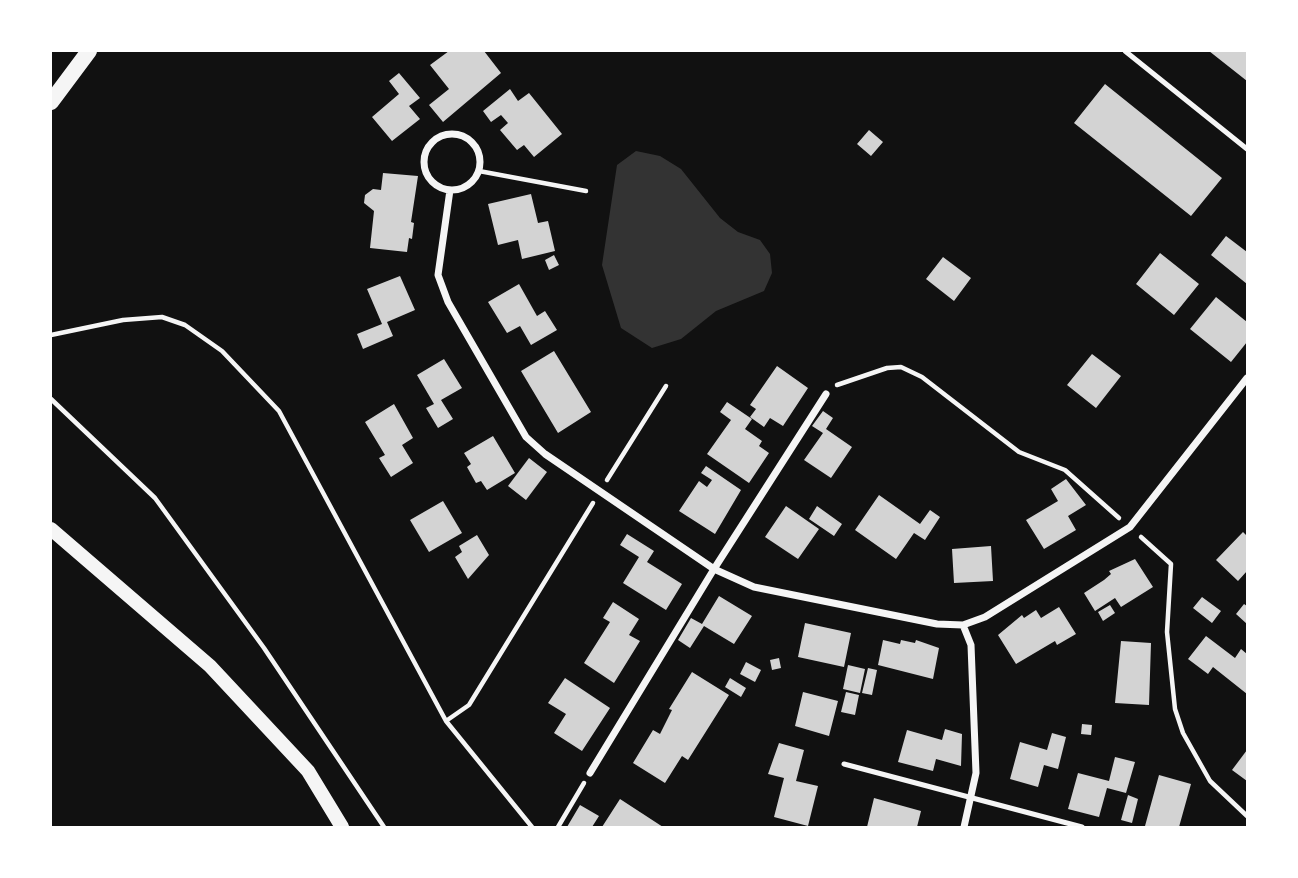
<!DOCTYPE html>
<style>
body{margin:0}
#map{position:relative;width:1298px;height:878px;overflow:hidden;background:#111;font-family:Figtree,sans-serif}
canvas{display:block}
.frame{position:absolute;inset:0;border:52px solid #fff;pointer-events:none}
</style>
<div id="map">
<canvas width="1298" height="878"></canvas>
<div class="frame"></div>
</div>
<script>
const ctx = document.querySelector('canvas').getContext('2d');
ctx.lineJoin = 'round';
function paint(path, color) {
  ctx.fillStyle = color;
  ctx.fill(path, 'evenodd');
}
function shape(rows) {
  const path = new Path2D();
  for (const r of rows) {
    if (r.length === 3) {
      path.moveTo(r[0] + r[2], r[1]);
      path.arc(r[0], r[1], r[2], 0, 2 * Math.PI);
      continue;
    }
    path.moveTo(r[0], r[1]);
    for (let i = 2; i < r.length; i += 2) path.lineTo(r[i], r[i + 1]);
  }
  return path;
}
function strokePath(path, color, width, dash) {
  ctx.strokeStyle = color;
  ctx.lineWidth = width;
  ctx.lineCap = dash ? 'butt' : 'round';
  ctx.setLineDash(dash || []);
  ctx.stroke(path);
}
paint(shape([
 [636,151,660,156,681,169,720,218,738,232,760,240,770,254,772,273,764,291,716,311,681,339,652,348,621,328,602,265,617,165]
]), '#333');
paint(shape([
 [449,51,484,51,501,73,443,122,429,105,449,89,430,65],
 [1209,51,1247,51,1247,81],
 [399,73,420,98,409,106,420,119,392,141,372,117,399,94,389,81],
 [1105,84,1222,178,1191,216,1074,123],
 [510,89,518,101,529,93,562,134,534,157,524,145,517,150,500,130,508,123,501,115,491,122,483,111],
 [869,130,883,142,871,156,857,144],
 [383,173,418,176,411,222,414,223,412,239,409,238,407,252,370,248,374,211,364,203,365,195,373,189,381,190],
 [531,194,538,223,548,221,555,251,522,259,518,240,498,245,488,204],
 [1226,236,1247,252,1247,284,1211,255],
 [1160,253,1199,284,1174,315,1136,284],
 [554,255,559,265,549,270,545,260],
 [943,257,971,278,954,301,926,279],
 [400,276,415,310,387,322,393,336,363,349,357,334,382,324,367,289],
 [519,284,537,316,545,311,557,330,531,345,520,326,507,333,488,302],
 [1216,297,1247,322,1247,342,1231,362,1190,329],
 [554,351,591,412,558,433,521,371],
 [1092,354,1121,376,1096,408,1067,385],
 [444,359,462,388,441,400,453,419,438,428,426,408,434,404,417,375],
 [777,366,808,388,783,426,770,418,764,427,750,417,756,409,750,405],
 [727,402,752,419,745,429,762,441,759,446,769,453,749,483,707,454,731,420,720,412],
 [394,404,413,438,402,445,413,463,391,477,379,458,385,455,365,422],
 [823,411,833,418,826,429,852,447,831,478,804,460,823,433,812,426],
 [493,436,515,473,487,490,481,481,476,483,467,467,471,464,464,453],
 [529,458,547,472,526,500,508,486],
 [706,466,741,490,715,534,679,511,699,481,707,487,712,480,701,473],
 [1066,479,1086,505,1068,516,1076,530,1044,549,1026,520,1058,501,1051,489],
 [879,495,920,524,930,510,940,517,925,540,914,533,896,559,855,530],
 [443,501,462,533,429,552,410,520],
 [786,506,819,529,798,559,765,537],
 [817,506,842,524,834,536,809,519],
 [1243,532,1247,536,1247,571,1238,581,1216,560],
 [627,534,654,551,647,562,682,584,666,610,623,583,639,557,620,545],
 [477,535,489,555,468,579,455,557,462,552,459,546],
 [991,546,993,581,954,583,952,549],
 [1135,559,1153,587,1121,607,1115,598,1095,611,1084,593,1104,580,1111,574,1109,571],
 [719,596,752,616,734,644,704,626,690,648,678,640,691,618,702,624],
 [1202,597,1221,611,1212,623,1193,608],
 [613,602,639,619,629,635,640,641,614,683,584,663,610,622,603,618],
 [1244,604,1247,606,1247,624,1236,614],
 [1110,605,1115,613,1103,621,1098,612],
 [1059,607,1076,634,1057,645,1055,641,1016,664,998,635,1022,615,1024,618,1036,610,1041,618],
 [805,623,851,633,844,667,798,657],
 [1206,636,1235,658,1241,649,1247,654,1247,694,1213,667,1208,674,1188,659],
 [883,640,900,644,901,640,915,643,916,640,939,648,933,679,878,665],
 [1121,641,1151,643,1149,705,1115,703],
 [779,658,781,668,772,670,770,660],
 [746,662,761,670,755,682,740,674],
 [848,665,865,669,860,693,843,689],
 [868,668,877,670,872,695,862,693],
 [692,672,729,695,688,760,682,756,665,783,633,763,653,730,660,734,672,710,669,709],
 [565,678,610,708,582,751,554,733,566,714,548,703],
 [730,678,746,688,741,697,725,687],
 [803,692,838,701,829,736,795,726],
 [846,692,859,695,855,715,841,712],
 [1082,724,1092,725,1091,735,1081,734],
 [945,729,962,734,961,766,936,759,933,771,898,762,907,730,942,740],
 [1052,733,1066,737,1058,769,1044,765,1038,787,1010,779,1020,742,1047,750],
 [779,743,804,750,796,781,818,786,808,826,774,817,784,778,768,774],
 [1247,750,1247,781,1232,770],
 [1115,757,1135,762,1126,793,1107,788,1099,817,1068,809,1078,773,1109,781],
 [1159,775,1191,784,1179,827,1145,826],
 [1128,795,1138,799,1132,823,1121,820],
 [874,798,921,811,917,827,867,827],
 [620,799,663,827,602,827],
 [580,805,599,816,592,827,567,827]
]), '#d3d3d3');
strokePath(shape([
 [479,171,586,191],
 [51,335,123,320,162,317,185,325,222,351,279,411,446,721,532,827],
 [837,385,887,368,901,367,922,377,1019,452,1065,470,1119,518],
 [51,399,155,498,264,648,384,827],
 [607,480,666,386],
 [1141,537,1171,564,1167,632,1175,709,1183,733,1210,781,1247,816],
 [446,721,469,705,593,503],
 [558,827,584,783]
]), '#f5f5f5', 4.5);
strokePath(shape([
 [1125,51,1247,149],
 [844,764,1082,827]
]), '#f5f5f5', 5);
strokePath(shape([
 [452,162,28],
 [450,190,438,275,448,302,526,437,545,454,714,569,754,587,937,624,963,625,985,617,1130,527,1247,378],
 [963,625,971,645,976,773,964,827],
 [590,773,714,569,826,394]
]), '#f5f5f5', 7);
strokePath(shape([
 [51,529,210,666,308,771,342,827]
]), '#f5f5f5', 14);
strokePath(shape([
 [51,102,89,51]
]), '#f5f5f5', 16);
</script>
